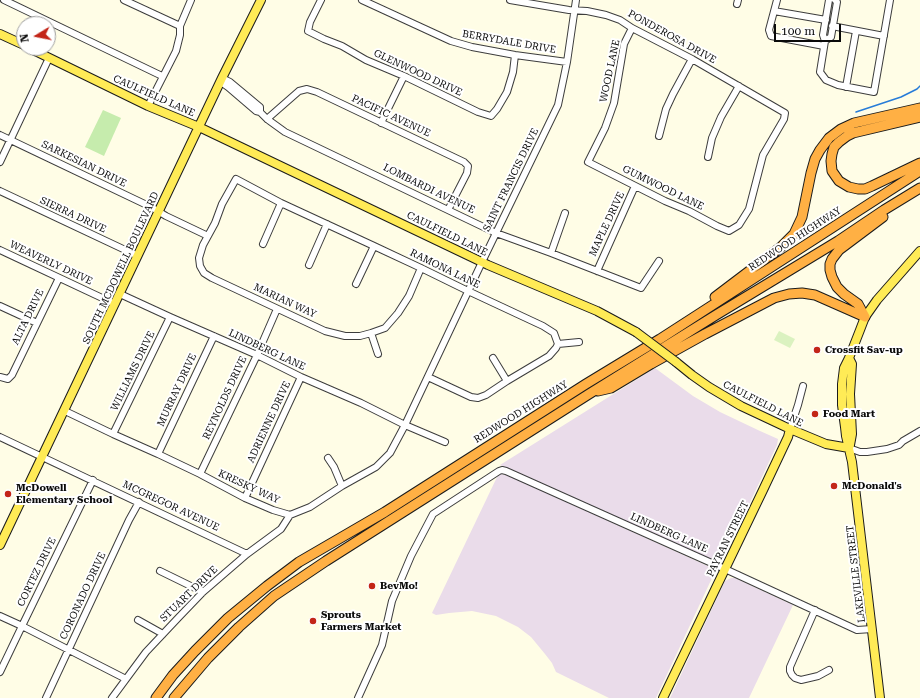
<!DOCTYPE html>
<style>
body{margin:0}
#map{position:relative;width:920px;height:698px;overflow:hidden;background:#fffde6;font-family:"Roboto Serif",serif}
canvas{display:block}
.north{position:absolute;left:16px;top:16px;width:40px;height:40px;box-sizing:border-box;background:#fff;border:1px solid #9d9d9d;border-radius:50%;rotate:260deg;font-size:11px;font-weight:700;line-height:16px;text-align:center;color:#0a0a0a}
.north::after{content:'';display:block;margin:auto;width:14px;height:18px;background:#c32518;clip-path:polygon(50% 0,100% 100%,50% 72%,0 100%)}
.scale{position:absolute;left:774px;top:24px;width:67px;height:18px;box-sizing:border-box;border:2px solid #0a0a0a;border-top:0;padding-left:5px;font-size:12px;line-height:14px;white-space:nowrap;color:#0a0a0a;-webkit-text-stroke:3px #fff;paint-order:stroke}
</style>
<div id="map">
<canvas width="920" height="698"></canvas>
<div class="north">N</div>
<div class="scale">100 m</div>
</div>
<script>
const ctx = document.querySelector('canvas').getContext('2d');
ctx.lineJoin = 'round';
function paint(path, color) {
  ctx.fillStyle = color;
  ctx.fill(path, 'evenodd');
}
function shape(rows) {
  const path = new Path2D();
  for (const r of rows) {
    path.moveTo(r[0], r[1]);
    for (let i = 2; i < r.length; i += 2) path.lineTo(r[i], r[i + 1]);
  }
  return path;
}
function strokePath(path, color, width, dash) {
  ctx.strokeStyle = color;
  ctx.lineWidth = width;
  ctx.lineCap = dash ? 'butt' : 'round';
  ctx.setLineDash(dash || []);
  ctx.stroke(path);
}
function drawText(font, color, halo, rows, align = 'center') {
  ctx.font = font + ' "Roboto Serif",serif';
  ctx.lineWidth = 4;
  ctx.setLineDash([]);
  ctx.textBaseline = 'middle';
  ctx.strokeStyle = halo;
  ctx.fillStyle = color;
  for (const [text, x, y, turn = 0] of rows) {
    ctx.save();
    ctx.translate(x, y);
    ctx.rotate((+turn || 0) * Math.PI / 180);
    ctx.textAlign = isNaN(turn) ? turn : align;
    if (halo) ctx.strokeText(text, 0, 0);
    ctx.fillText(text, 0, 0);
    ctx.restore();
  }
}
paint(shape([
 [655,368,693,396,720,412,760,431,778,439,777,445,745,513,740,519,722,557,717,560,710,559,500,465],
 [501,474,507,475,708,566,712,570,713,575,712,578,656,698,609,698,556,672,552,663,545,654,531,637,518,627,496,616,472,611,449,613,436,615,432,613,498,475],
 [731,578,735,578,793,605,749,698,670,698,725,581]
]), '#eadcea');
paint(shape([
 [103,110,121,118,104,156,85,147]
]), '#c6ecad');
paint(shape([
 [779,331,795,339,790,348,774,340]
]), '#dbf2c0');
strokePath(shape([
 [856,112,901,97,917,89,920,86]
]), '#277cd8', 1.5);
const minor = shape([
 [4,0,162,76],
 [124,0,180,26],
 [321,0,310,22,308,31,324,39,342,46,366,60,404,76,478,112,491,116,497,109,507,92,513,72,515,55],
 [362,0,451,41,472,47,515,55,567,62],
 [510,0,569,10,587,11,606,15,620,20,632,28,692,59,785,113,784,119,763,155,749,209,739,225,729,231,717,226,689,211,665,201,588,162,605,128,614,103,624,44,632,28],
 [777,0,769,30,771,36,824,46],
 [829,0,823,35,825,41,820,72,826,80,838,85,874,92,890,0],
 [737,4,738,0],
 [774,11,826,20],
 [832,26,884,36],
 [825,41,831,37,837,2,835,0],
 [222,78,230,82,260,107,260,112,267,119,285,132,496,233,551,253,641,288,659,261],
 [221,82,228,87,256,111,260,112],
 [846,87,856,31],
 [148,106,176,51,180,35,180,26,191,0],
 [267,119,299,91,307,89,317,92,464,162,468,166,467,173,448,210],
 [381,123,404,76],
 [0,135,151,207,166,216,208,236],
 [659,136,666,109,673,94,692,59],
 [708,157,712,138,721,117,739,86],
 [0,162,49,58],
 [0,191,138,256],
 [263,244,281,203],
 [0,250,115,304],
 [551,253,565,213],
 [309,265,327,224],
 [421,268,409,296,398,313,385,328,371,333,360,336,345,336,325,331,212,278,204,273,200,266,199,258,203,245,215,223,222,204,236,179,281,203,374,246,421,268,468,291,543,326,554,333,558,344,556,348,549,356,507,381,486,395,478,398,471,397,428,377],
 [597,271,635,186],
 [356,284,374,246],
 [120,294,170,317,257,355,301,377,361,403,405,425,445,442],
 [0,306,37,323],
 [371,333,378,354],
 [558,344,579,342],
 [493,358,507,381],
 [0,377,8,379,12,375,59,278],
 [65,411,113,434,158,454,200,474,245,498,273,510,290,515,310,507,342,486,376,467,390,453,405,425,482,262,558,105,567,62,576,0],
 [790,429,798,405,803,386],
 [113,434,170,317],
 [0,437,247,554],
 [849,448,860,452,867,452,887,449,899,445,903,441,920,431],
 [158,454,214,336],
 [328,458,334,467,342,486],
 [200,474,257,355,277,309],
 [245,498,301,377],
 [160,571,203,592],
 [815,610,790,667,790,671,792,675,795,678,801,680,818,676,829,670],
 [0,616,22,626,126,679],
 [138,620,163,634],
 [0,672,22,626,93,480],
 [46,698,129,520,139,502],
 [112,698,146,652,179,617,203,592,247,554,281,529,290,515],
 [358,698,382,645,392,601,411,556,433,514,499,471,502,470,506,471,725,569,857,630,872,629]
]);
const major = shape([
 [0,34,24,45],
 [29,48,148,106,199,127,488,265,597,311,636,332],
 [849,358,852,364,850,394,852,434,850,445],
 [676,362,692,375,709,387,741,406,790,429,826,444,849,448],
 [0,545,222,78,261,0],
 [663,698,763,490,788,437,790,429],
 [880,698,852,462,846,436,845,427,842,405,842,384,844,368,849,358,860,330,865,317,877,300,920,251]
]);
const highway = shape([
 [920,117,853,133,847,136,839,142,834,147,832,154,831,161,832,171,839,181,849,187,858,189,865,189,872,186,920,163],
 [715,297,781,247,794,234,802,217,811,173,815,159,820,150,829,138,841,129,854,123,920,108],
 [865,317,858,304,844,294,837,287,832,277,830,270,830,264,832,259,839,250,883,217],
 [598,391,611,388,651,364,705,334,774,298,789,294,802,293,815,295,865,317],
 [156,698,173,675,195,651,228,618,267,586,299,562,385,512,586,384,660,339,920,171],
 [174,698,208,658,239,627,274,596,326,561,589,394,716,315,838,241,884,210,920,188]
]);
strokePath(minor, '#3d3d3d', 8);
strokePath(major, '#1b1b1b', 10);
strokePath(highway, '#1b1b1b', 11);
strokePath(minor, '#fff', 6);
strokePath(major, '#ffeb56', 8);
strokePath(highway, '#ffb044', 9);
const majorBridge = shape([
 [636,332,676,362]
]);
strokePath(majorBridge, '#1b1b1b', 10, []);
strokePath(majorBridge, '#ffeb56', 8);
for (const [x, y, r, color] of [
 [817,350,4,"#c32518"],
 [815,414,4,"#c32518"],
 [834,486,4,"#c32518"],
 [8,494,4,"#c32518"],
 [372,586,4,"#c32518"],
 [313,621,4,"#c32518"]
]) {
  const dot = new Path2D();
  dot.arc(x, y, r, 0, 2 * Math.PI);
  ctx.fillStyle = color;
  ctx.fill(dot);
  strokePath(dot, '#fff', 1.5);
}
drawText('10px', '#0a0a0a', '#fff', [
 ["PONDEROSA DRIVE",672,37,29],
 ["BERRYDALE DRIVE",509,42,10],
 ["WOOD LANE",610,71,-78],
 ["GLENWOOD DRIVE",418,73,25],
 ["CAULFIELD LANE",154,96,24],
 ["PACIFIC AVENUE",391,116,25],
 ["SARKESIAN DRIVE",84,164,26],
 ["SAINT FRANCIS DRIVE",511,180,-64],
 ["GUMWOOD LANE",663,188,26],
 ["LOMBARDI AVENUE",429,189,26],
 ["SIERRA DRIVE",73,215,25],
 ["MAPLE DRIVE",607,224,-65],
 ["CAULFIELD LANE",447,234,26],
 ["REDWOOD HIGHWAY",795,239,-33],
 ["WEAVERLY DRIVE",51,263,25],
 ["SOUTH MCDOWELL BOULEVARD",121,268,-65],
 ["RAMONA LANE",445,269,26],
 ["MARIAN WAY",285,301,25],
 ["ALTA DRIVE",28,317,-64],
 ["LINDBERG LANE",267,350,25],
 ["WILLIAMS DRIVE",133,371,-64],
 ["MURRAY DRIVE",177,390,-65],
 ["REYNOLDS DRIVE",225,398,-65],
 ["CAULFIELD LANE",763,404,27],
 ["REDWOOD HIGHWAY",521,412,-32],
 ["ADRIENNE DRIVE",269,422,-65],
 ["KRESKY WAY",249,487,25],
 ["MCGREGOR AVENUE",171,506,25],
 ["LINDBERG LANE",669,533,24],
 ["PAYRAN STREET",728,539,-64],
 ["CORTEZ DRIVE",37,572,-64],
 ["LAKEVILLE STREET",856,574,-97],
 ["STUART DRIVE",189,594,-44],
 ["CORONADO DRIVE",83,596,-65]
]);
drawText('bold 10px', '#0a0a0a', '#fff', [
 ["Crossfit Sav-up",825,350],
 ["Food Mart",823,414],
 ["McDonald's",842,486],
 ["McDowell",16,488],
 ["Elementary School",16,500],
 ["BevMo!",380,586],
 ["Sprouts",321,615],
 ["Farmers Market",321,627]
], 'left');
</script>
